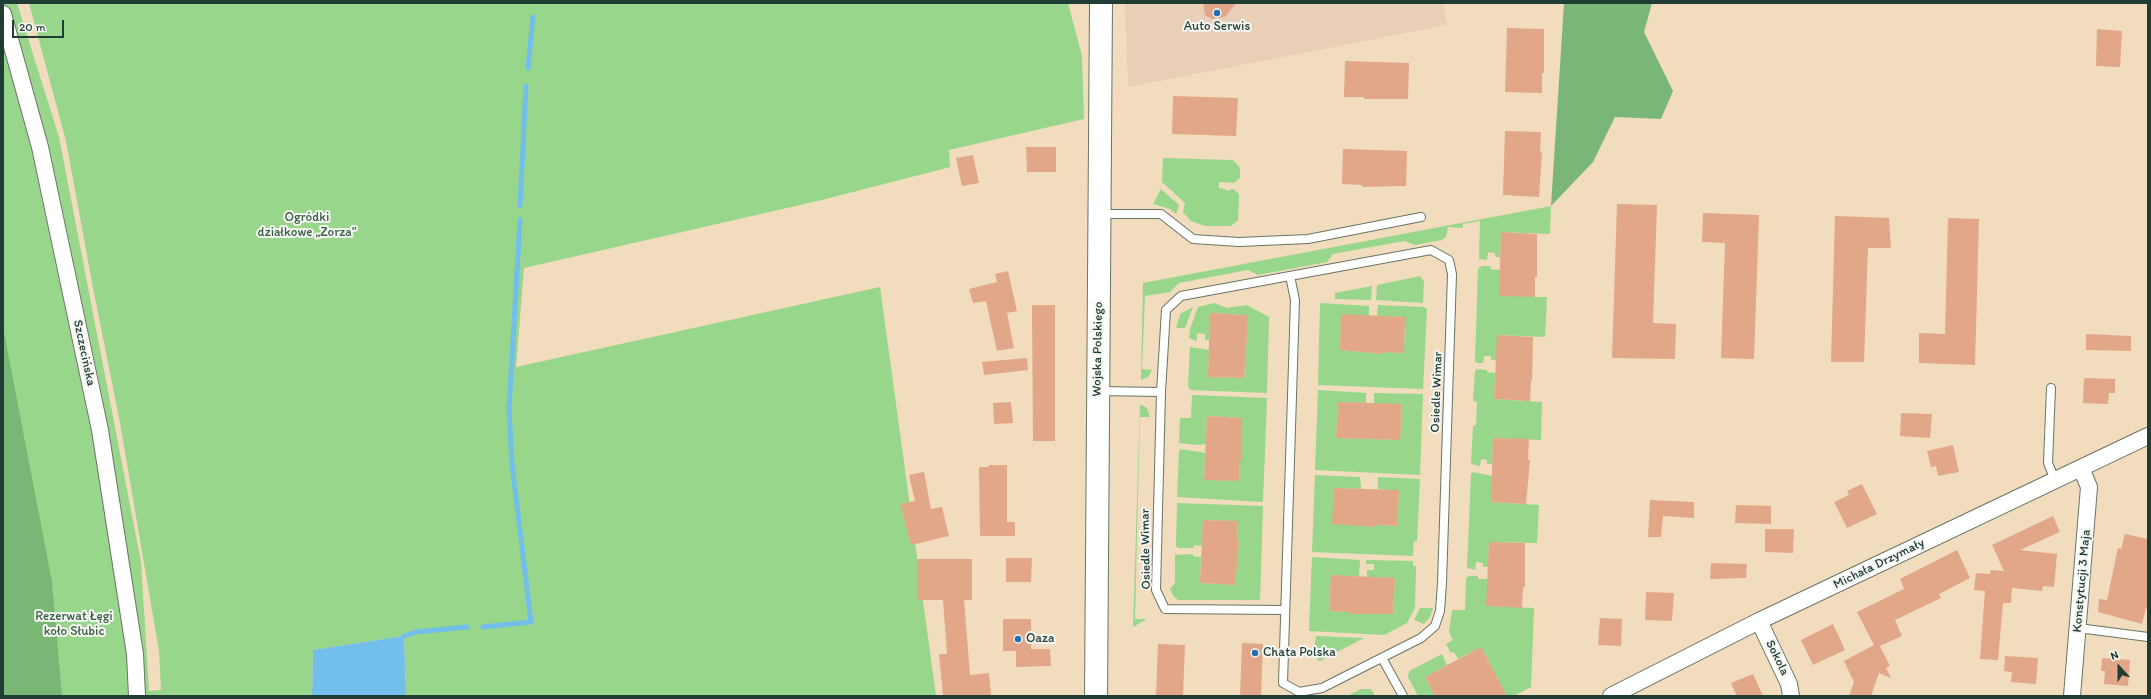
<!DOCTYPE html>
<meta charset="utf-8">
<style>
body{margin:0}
#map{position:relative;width:2151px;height:699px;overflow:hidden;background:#f1dcbe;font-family:Itim,sans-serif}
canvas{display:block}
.frame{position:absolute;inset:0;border:4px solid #1f3d34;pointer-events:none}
.north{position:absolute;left:2099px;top:647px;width:40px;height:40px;-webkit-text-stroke:3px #f6f6f2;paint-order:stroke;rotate:339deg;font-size:11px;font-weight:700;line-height:16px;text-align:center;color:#1f3d34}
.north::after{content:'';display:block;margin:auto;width:14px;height:18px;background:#1f3d34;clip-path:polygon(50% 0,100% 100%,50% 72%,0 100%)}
.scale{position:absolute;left:12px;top:20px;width:52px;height:18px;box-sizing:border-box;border:2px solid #1f3d34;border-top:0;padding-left:5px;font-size:12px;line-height:14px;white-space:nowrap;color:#1f3d34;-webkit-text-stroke:3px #f6f6f2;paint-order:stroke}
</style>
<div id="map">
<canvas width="2151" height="699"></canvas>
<div class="frame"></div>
<div class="north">N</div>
<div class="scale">20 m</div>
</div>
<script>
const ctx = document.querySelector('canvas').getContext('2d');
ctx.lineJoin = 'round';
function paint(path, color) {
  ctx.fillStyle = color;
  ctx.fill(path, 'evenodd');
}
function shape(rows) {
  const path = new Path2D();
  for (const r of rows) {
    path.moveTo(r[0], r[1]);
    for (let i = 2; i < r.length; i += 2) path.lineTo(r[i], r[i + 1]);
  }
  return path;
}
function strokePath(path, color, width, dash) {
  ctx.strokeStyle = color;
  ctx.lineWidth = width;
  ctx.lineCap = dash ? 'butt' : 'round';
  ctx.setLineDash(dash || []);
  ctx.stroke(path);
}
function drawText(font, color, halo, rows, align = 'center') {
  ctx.font = font + ' Itim,sans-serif';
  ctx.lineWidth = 4;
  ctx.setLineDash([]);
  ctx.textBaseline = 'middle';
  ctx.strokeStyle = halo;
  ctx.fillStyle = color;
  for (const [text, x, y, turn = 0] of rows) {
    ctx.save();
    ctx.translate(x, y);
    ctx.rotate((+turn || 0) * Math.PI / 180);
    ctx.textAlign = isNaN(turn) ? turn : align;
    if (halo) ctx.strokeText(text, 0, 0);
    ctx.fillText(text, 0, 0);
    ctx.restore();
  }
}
paint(shape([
 [1125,3,1443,3,1447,25,1128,87]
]), '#eacfb8');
paint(shape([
 [3,3,17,3,59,137,141,562,149,691,161,690,159,651,120,423,94,293,66,141,29,3,1068,3,1082,56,1084,119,949,150,950,167,822,200,524,268,516,367,880,287,936,696,406,696,404,636,313,650,312,696,3,696],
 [1163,158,1233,160,1240,168,1240,178,1234,183,1219,182,1219,188,1225,189,1226,191,1233,189,1239,194,1238,220,1231,226,1205,226,1191,221,1183,212,1185,203,1162,182],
 [1161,189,1179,205,1176,214,1170,209,1153,204],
 [1551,206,1550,234,1501,232,1500,257,1495,257,1495,253,1488,252,1487,260,1479,259,1480,221,1463,224,1463,228,1448,227,1446,237,1442,240,1415,245,1404,241,1333,254,1327,262,1258,275,1248,270,1179,283,1170,292,1145,296,1142,369,1152,370,1148,377,1141,380,1143,283],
 [1491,266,1490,269,1500,270,1535,297,1547,297,1545,337,1498,335,1496,360,1491,360,1491,356,1484,356,1483,363,1477,363,1475,361,1478,269,1482,266],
 [1420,276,1424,281,1423,303,1376,300,1377,285],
 [1372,286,1371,300,1335,299,1335,293],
 [1214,303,1227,308,1247,305,1269,317,1267,393,1190,390,1188,386,1190,347,1209,350,1208,377,1244,378,1247,335,1247,315,1211,313,1209,340,1205,340,1205,334,1197,333,1197,341,1189,338,1190,329,1198,307],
 [1320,303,1369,306,1369,315,1341,315,1340,350,1383,354,1383,352,1404,353,1405,317,1377,316,1378,305,1424,307,1427,309,1423,389,1318,385],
 [1193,307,1185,328,1176,328,1180,314],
 [1477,369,1487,370,1487,372,1495,373,1494,399,1542,402,1541,440,1493,438,1492,464,1487,464,1487,460,1481,459,1480,466,1471,464,1473,426,1476,425,1477,402,1473,401,1475,371],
 [1318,390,1366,393,1366,403,1338,402,1336,438,1400,440,1402,405,1374,404,1374,393,1423,394,1420,475,1315,470],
 [1192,395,1267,398,1263,502,1177,497,1179,451,1181,449,1205,453,1204,480,1239,481,1240,461,1242,461,1242,418,1207,416,1206,444,1197,445,1179,443,1180,418,1191,418],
 [1140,404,1147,408,1150,417,1140,417,1135,619,1147,619,1133,627],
 [1473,472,1492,476,1491,502,1539,505,1537,543,1489,542,1488,567,1483,567,1483,563,1476,562,1475,570,1467,568,1471,474],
 [1315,475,1360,477,1361,489,1334,488,1333,523,1376,527,1376,525,1397,526,1399,491,1378,489,1378,477,1420,479,1417,541,1414,541,1413,556,1312,552],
 [1177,503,1263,506,1260,600,1178,600,1174,597,1170,589,1175,583,1175,555,1193,554,1193,556,1201,557,1200,583,1235,585,1239,542,1237,541,1238,521,1203,520,1202,546,1194,545,1194,548,1178,548,1176,546],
 [1312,557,1360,560,1359,576,1331,576,1329,611,1350,612,1350,614,1393,614,1395,578,1367,577,1367,570,1374,570,1374,564,1366,564,1366,560,1413,561,1413,566,1416,566,1415,608,1407,623,1384,635,1309,631],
 [1469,576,1478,576,1478,579,1487,579,1487,606,1534,608,1531,687,1514,696,1470,696,1498,679,1481,647,1458,659,1454,652,1451,653,1446,644,1453,640,1449,632,1452,610,1465,610,1466,578],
 [1420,608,1433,608,1430,617,1424,624,1414,620],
 [1316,636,1364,638,1320,661,1318,660,1314,652],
 [1442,654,1447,665,1425,677,1435,696,1418,696,1408,677,1409,671],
 [1361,689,1371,689,1375,696,1347,696]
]), '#98d68b');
paint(shape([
 [1564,3,1652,3,1644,32,1673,91,1661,119,1615,117,1593,162,1551,206],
 [3,327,52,582,62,696,3,696]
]), '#7ab777');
paint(shape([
 [404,636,406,696,312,696,313,650]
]), '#72bfec');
strokePath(shape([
 [528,68,533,17],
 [520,206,526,86],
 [483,627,531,622,512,464,509,409,520,220],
 [404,636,416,632,467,627]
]), '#72bfec', 5);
paint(shape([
 [1203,3,1236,3,1225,17,1212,19,1205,15],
 [1507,28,1544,29,1544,73,1542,73,1542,93,1505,92],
 [2097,29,2122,31,2120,67,2096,66],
 [1345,61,1409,63,1408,99,1364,99,1364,97,1344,97],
 [1173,96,1238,98,1236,136,1172,134],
 [1505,131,1541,132,1540,152,1542,152,1539,197,1503,195],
 [1026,147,1056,147,1056,172,1027,172],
 [1343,149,1407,151,1406,186,1362,187,1362,185,1342,184],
 [973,155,979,183,962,186,956,158],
 [1617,204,1657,205,1653,323,1676,324,1675,359,1612,358],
 [1703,213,1759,215,1754,359,1721,358,1725,243,1702,242],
 [1835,216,1889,218,1891,248,1868,248,1864,362,1831,362],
 [1948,218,1979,219,1975,365,1919,363,1919,333,1945,334],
 [1501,232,1537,234,1537,277,1535,277,1535,297,1499,296],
 [1008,271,1017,311,1007,313,1014,348,997,351,986,301,973,303,969,289,997,282,995,274],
 [1032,305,1055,305,1055,441,1033,441],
 [1210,313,1247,315,1247,335,1244,378,1208,377],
 [1341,314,1405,317,1404,353,1383,352,1383,354,1340,350],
 [2086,334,2131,336,2131,351,2086,350],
 [1497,335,1533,337,1532,381,1531,381,1530,401,1494,399],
 [1027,358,1028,370,984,375,982,362],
 [2084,378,2115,379,2115,393,2109,393,2108,404,2083,403],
 [1011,402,1013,423,994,424,993,403],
 [1338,402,1402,404,1400,440,1336,438],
 [1901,413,1932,414,1930,438,1900,436],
 [1207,416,1242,418,1242,461,1240,461,1239,481,1204,480],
 [1493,438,1529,439,1528,460,1530,460,1526,504,1491,502],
 [1953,445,1959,472,1938,476,1936,466,1931,467,1927,451],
 [989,465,1007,465,1007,522,1015,522,1015,536,980,536,979,467,989,467],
 [924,472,931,509,942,507,949,536,911,545,900,504,915,501,909,475],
 [1862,484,1877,514,1847,528,1834,502,1849,495,1847,491],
 [1334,488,1399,490,1397,526,1376,525,1376,527,1332,524],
 [1650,500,1694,502,1694,518,1663,516,1661,537,1648,537],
 [1736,505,1771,506,1771,524,1735,523],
 [2053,516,2060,532,2020,550,2057,554,2054,587,2043,586,2042,591,2012,588,2011,603,2003,603,1998,660,1980,659,1985,591,1974,590,1976,573,1990,574,1991,570,2004,571,1992,545],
 [1203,520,1238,521,1237,541,1239,541,1235,585,1200,583],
 [1765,529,1794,529,1793,553,1765,552],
 [2125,534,2148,539,2148,609,2146,608,2142,624,2098,612,2099,599,2107,600,2118,548,2121,549],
 [1489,542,1525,543,1525,587,1523,587,1522,608,1486,606],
 [1957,550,1970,578,1939,594,1941,598,1895,620,1902,636,1880,646,1890,666,1886,668,1891,678,1879,673,1871,696,1849,696,1854,682,1844,661,1874,645,1857,612,1904,589,1900,579],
 [1006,558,1032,558,1031,582,1006,582],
 [917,559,972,559,972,600,964,600,970,675,989,673,991,696,943,696,939,654,947,654,943,600,917,600],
 [1711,563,1747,564,1746,578,1710,579],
 [1331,575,1395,578,1393,614,1350,614,1350,612,1329,611],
 [1646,592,1674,593,1672,621,1645,620],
 [1600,618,1622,619,1621,646,1598,645],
 [1003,619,1031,619,1031,649,1050,649,1051,666,1016,667,1016,651,1003,651],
 [1833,624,1845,650,1813,665,1801,640],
 [1242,643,1263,644,1261,696,1240,696],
 [1158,644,1185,645,1183,696,1156,696],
 [1481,647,1507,696,1435,696,1425,677],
 [2005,656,2038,658,2036,684,2011,682,2012,672,2004,671],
 [2102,658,2130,660,2128,686,2104,684,2105,671,2101,671],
 [1753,674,1763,696,1737,696,1731,683]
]), '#e2a689');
const service = shape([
 [1101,214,1161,214,1193,239,1239,242,1308,239,1421,217],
 [2051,388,2048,463,2055,480],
 [1099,391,1161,392],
 [1285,610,1165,609,1156,590,1161,392,1166,310,1181,296,1431,250,1449,260,1452,274,1442,583,1440,611,1435,626,1421,638,1322,688,1299,692,1283,683,1295,300,1290,276],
 [2078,628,2148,637],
 [1382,658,1403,696]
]);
const minor = shape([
 [3,14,40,147,100,430,135,654,137,696],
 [1759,621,1789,684,1791,696],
 [1611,696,1759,621,2148,436],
 [2072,696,2089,487,2081,468]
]);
const primary = shape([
 [1096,696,1101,3]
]);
strokePath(service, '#687564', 10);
strokePath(minor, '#687564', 18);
strokePath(primary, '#687564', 24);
strokePath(service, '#fff', 8);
strokePath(minor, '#fff', 16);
strokePath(primary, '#fff', 22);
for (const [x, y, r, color] of [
 [1217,13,4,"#1f6fb2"],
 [1018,639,4,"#1f6fb2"],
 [1255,653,4,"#1f6fb2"]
]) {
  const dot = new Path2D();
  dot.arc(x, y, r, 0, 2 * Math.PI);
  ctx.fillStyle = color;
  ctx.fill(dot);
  strokePath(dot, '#f6f6f2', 1.5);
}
drawText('13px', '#1f3d34', '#f6f6f2', [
 ["Auto Serwis",1217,27,"center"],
 ["Oaza",1026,639],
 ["Chata Polska",1263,653]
], 'left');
drawText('13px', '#375c45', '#f6f6f2', [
 ["Ogródki",307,218],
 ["działkowe „Zorza”",307,233],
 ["Rezerwat Łęgi",74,617],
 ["koło Słubic",74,632]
]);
drawText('13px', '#1f3d34', '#f6f6f2', [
 ["Wojska Polskiego",1098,349,-89],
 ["Szczecińska",84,353,78],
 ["Osiedle Wimar",1437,392,-88],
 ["Osiedle Wimar",1146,549,-91],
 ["Michała Drzymały",1879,564,-26],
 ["Konstytucji 3 Maja",2082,581,-85],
 ["Sokola",1777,658,64]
]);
</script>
